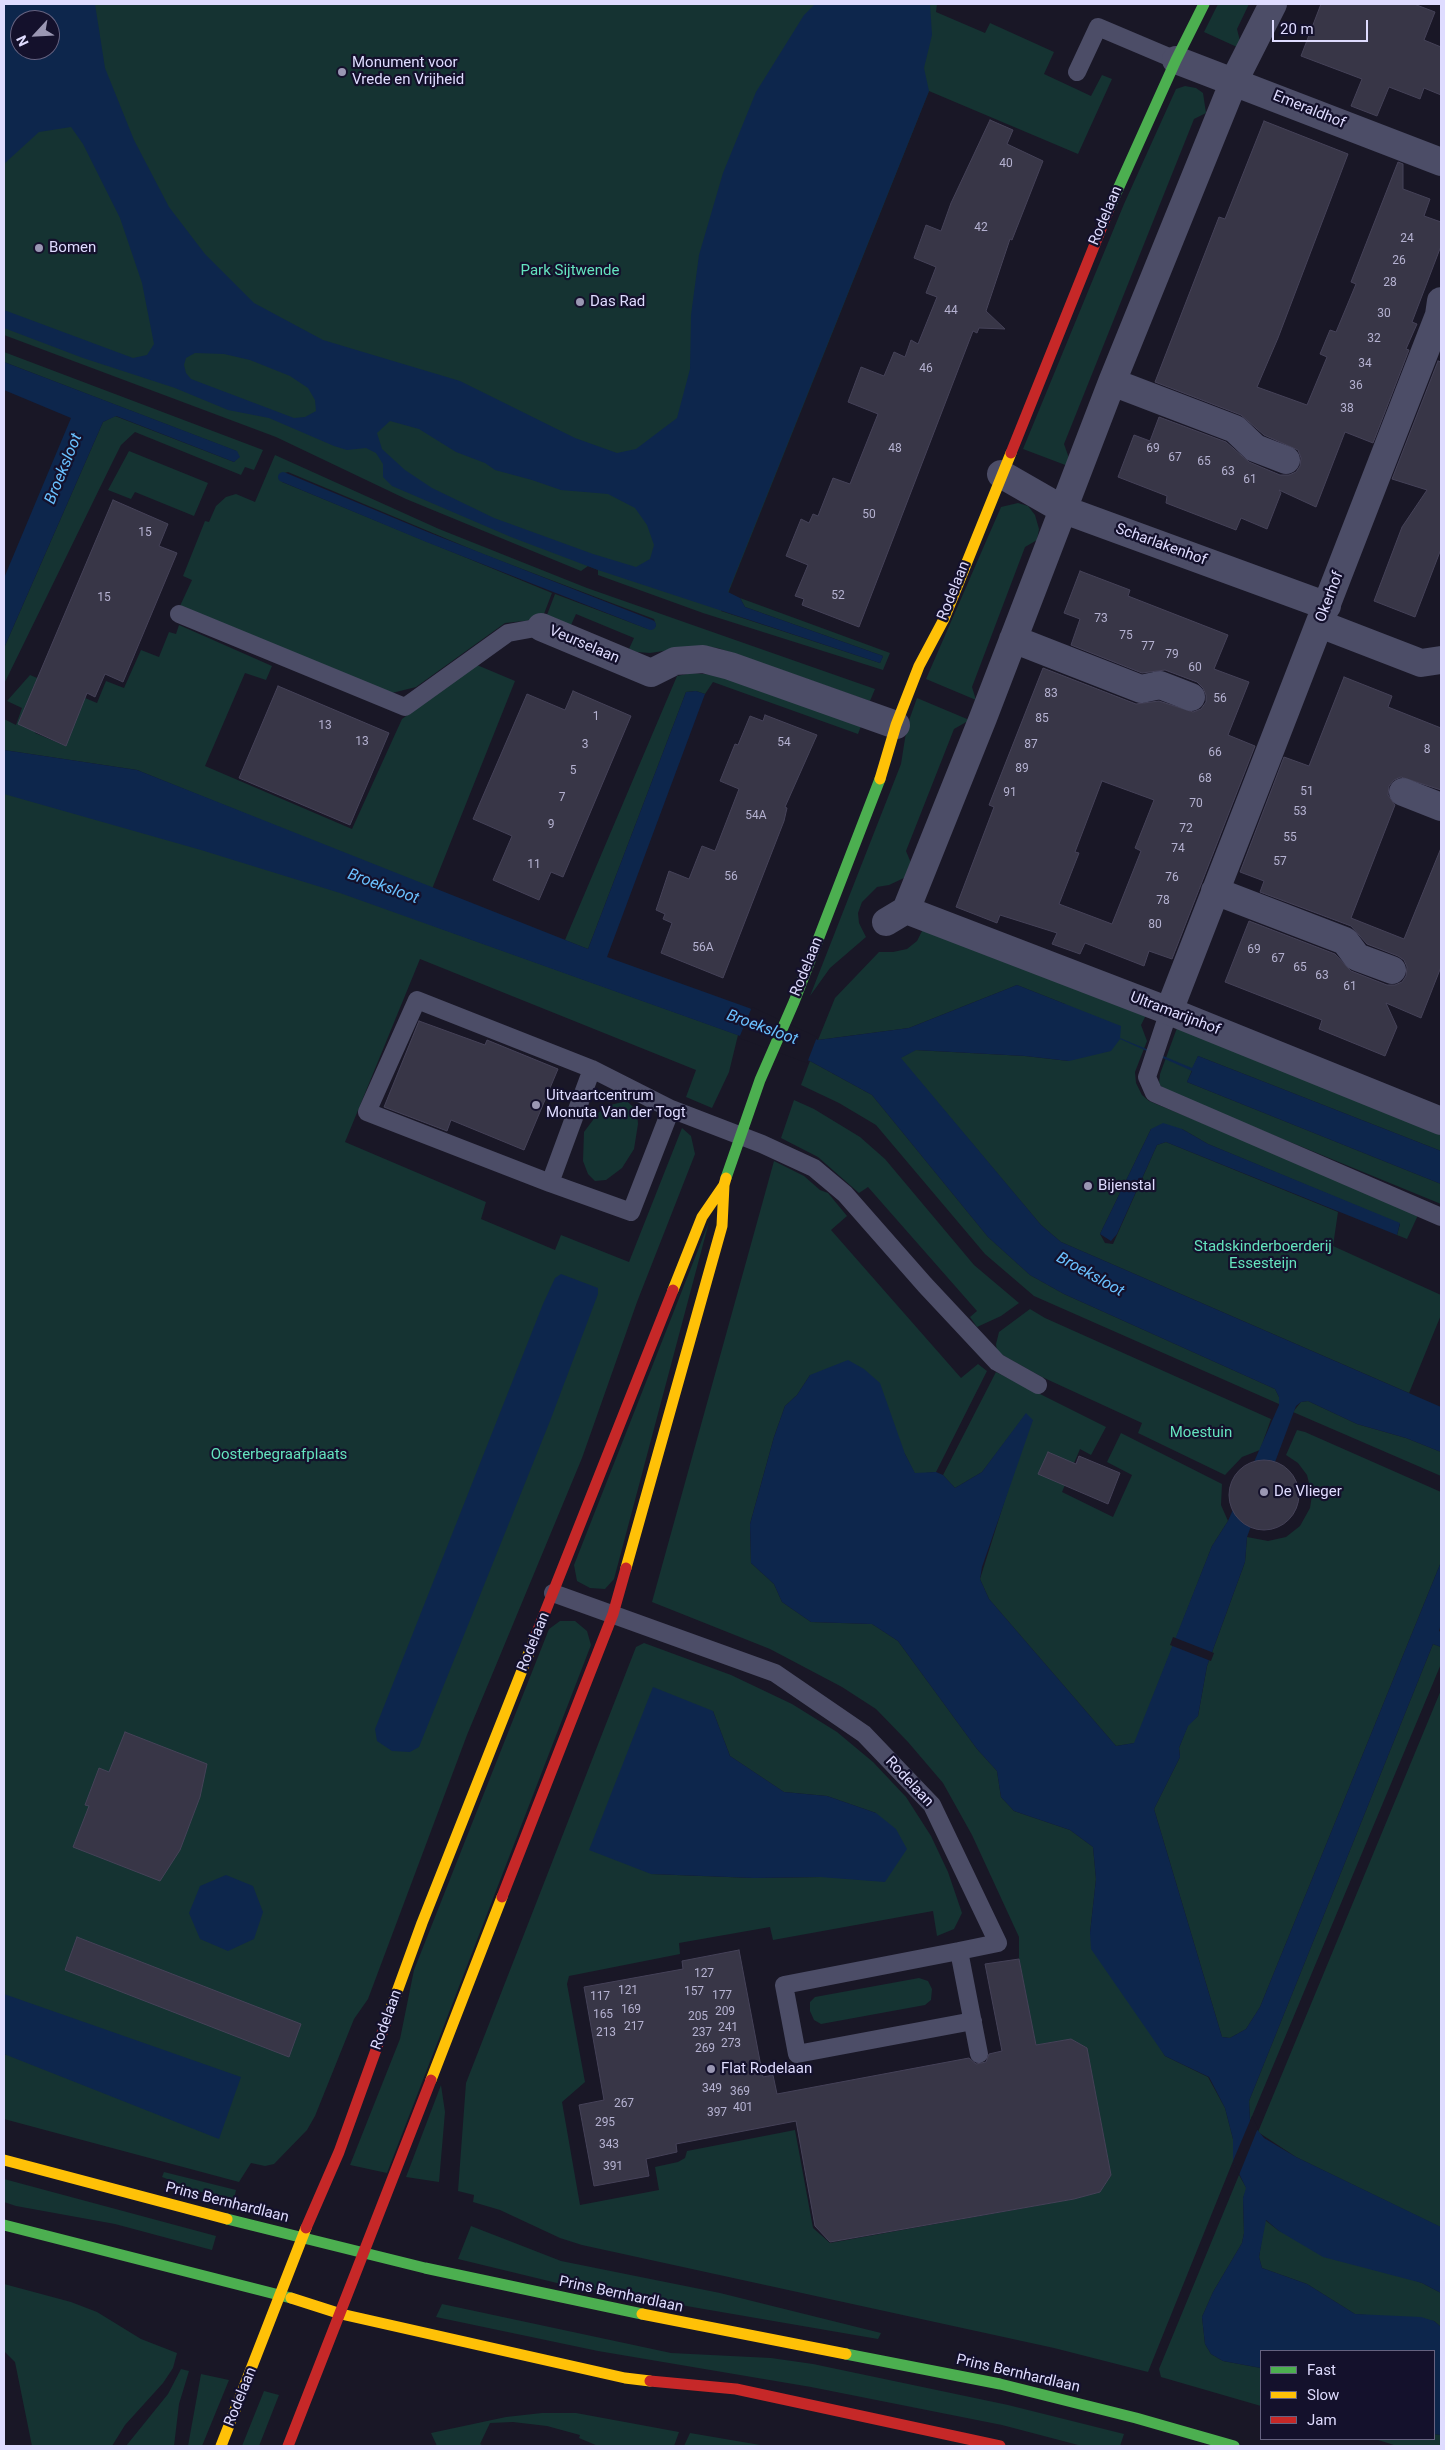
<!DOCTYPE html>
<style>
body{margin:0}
#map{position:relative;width:1445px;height:2450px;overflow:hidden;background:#191726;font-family:Roboto,sans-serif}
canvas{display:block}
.frame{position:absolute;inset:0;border:5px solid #dfdcff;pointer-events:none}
.legend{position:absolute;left:1260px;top:2350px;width:175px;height:90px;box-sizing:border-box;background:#14112c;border:1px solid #656280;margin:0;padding:6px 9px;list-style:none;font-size:15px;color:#dfdcff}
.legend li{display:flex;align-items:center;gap:10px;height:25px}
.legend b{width:25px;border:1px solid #656280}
.north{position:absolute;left:10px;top:10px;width:50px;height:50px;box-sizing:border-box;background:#14112c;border:1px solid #656280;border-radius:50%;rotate:245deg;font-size:14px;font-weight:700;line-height:20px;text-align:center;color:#dfdcff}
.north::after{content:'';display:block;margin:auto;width:18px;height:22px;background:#9a97b3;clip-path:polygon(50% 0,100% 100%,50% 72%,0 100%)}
.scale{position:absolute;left:1272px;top:20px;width:96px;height:22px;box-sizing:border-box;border:2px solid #dfdcff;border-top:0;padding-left:6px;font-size:15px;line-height:18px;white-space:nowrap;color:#dfdcff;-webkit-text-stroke:4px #14112c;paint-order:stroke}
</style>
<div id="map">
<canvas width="1445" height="2450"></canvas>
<div class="frame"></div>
<ul class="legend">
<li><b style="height:6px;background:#4caf50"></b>Fast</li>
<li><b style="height:6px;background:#ffc107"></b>Slow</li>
<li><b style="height:6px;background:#c62828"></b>Jam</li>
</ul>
<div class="north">N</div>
<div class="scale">20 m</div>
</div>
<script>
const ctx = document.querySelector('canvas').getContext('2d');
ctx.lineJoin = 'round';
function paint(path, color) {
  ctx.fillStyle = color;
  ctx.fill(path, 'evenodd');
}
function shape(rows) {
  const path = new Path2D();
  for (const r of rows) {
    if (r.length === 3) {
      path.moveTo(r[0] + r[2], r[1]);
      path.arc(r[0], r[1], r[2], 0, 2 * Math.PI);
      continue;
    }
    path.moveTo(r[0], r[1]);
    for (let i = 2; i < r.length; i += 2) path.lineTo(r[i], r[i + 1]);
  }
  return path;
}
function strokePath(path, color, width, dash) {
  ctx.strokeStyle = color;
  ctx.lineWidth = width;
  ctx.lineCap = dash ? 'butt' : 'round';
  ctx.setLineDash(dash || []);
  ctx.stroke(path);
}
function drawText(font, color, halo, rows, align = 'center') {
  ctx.font = font + ' Roboto,sans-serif';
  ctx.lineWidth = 4.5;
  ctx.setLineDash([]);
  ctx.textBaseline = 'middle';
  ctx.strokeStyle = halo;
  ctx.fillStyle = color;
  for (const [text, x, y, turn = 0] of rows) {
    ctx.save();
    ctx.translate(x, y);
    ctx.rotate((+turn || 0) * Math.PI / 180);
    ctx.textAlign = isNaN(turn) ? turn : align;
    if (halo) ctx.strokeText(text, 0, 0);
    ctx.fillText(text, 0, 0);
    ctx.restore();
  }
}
paint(shape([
 [4,4,937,4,936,12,985,33,990,23,1054,52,1044,74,1091,96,1102,75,1112,79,1078,154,929,91,721,611,880,663,883,656,745,607,740,598,890,653,883,670,703,613,598,575,598,570,588,566,581,571,406,499,276,437,4,335],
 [20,20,50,20,50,50,20,50],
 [1218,4,1249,4,1237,29,1240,41,1237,47,1204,32],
 [1185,86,1196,88,1203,93,1206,113,1194,119,1064,444,1070,461,1068,466,1023,449,1124,204,1176,89],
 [4,352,263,450,254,470,245,467,241,475,135,432,121,445,113,461,4,684,4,648,103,422,115,416,234,462,239,457,236,451,4,362],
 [129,451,208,483,194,516,135,492,131,499,108,490],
 [275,455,439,529,587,588,875,689,870,701,718,648,697,646,650,653,637,652,629,649,634,638,576,614,571,625,552,617,545,620,555,594,648,629,656,626,654,619,485,555,288,472,281,474,282,482,552,593,542,619,505,623,416,687,388,694,180,606,192,580,183,576,205,521,209,522,216,506,226,497,236,494,255,502],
 [1018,503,1028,506,1035,515,1039,529,1037,540,1025,547,972,687,976,700,926,679,1001,507],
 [179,625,272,666,266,680,245,673,205,766,352,829,402,719,477,665,515,681,432,889,137,770,4,750,4,719,16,725,22,708,7,701,30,675,97,703,106,681,124,688,141,650,159,657,169,632,176,634],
 [44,712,66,746,35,733],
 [692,673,716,675,861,726,858,734,713,682,705,694,696,691,686,692,588,949,565,940,677,676],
 [917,698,967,719,968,721,954,729,906,851,911,863,908,873,904,878,889,885,877,887,862,902,858,913,859,923,866,937,830,968,810,996,901,764,907,726],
 [4,782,436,919,434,926,738,1035,729,1072,712,1108,686,1097,696,1070,420,959,345,1142,486,1202,481,1219,555,1250,561,1235,629,1262,682,1128,691,1136,695,1154,637,1302,582,1458,467,1735,368,1999,354,2019,315,2116,307,2130,274,2164,265,2166,251,2163,239,2182,4,2119,4,2054,6,2055,4,2035],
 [923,929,1146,1015,1141,1025,1147,1041,1135,1072,1136,1083,1142,1095,1149,1101,1419,1213,1407,1239,1397,1235,1400,1224,1208,1144,1182,1129,1151,1129,1100,1234,1105,1243,1113,1244,1157,1145,1166,1142,1338,1212,1333,1246,1441,1295,1441,1315,1409,1393,1061,1242,1041,1225,900,1058,915,1050,1025,1056,1069,1061,1065,1004,1017,985,909,1028,818,1040,835,998,879,952,893,952,907,949,917,941],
 [1177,1028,1441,1134,1441,1151,1198,1056,1187,1082,1441,1184,1441,1204,1166,1091,1159,1084,1160,1074],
 [810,1061,872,1095,988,1237,1030,1275,1064,1294,1275,1389,1279,1397,1279,1404,1034,1296,985,1254,876,1125,839,1103,801,1085],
 [794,1100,814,1109,860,1137,885,1159,974,1265,1019,1303,1001,1316,977,1327,970,1317,977,1311,868,1187,859,1193,818,1157,781,1138],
 [627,1101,637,1111,638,1124,634,1149,622,1168,606,1180,595,1181,588,1174,583,1161,584,1132,599,1112,610,1105],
 [774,1161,804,1176,820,1190,828,1193,847,1216,831,1230,961,1378,978,1364,987,1371,936,1472,915,1474,905,1454,810,1375,797,1395,785,1406,774,1437,750,1524,751,1563,774,1584,782,1602,811,1622,872,1624,898,1641,977,1749,997,1771,1001,1797,1014,1811,1070,1830,1093,1847,1096,1879,1090,1933,1165,2056,1208,2077,1225,2108,1233,2139,1233,2161,1148,2372,1054,2348,582,2245,560,2238,500,2210,473,2202,474,2195,458,2191,466,2083,636,1647,644,1643,731,1675,792,1704,837,1732,873,1762,906,1797,931,1836,948,1872,962,1913,954,1929,937,1936,933,1911,773,1940,770,1927,679,1943,680,1954,569,1976,567,1984,585,2082,562,2102,580,2205,659,2190,655,2167,678,2162,685,2158,687,2151,795,2130,813,2228,830,2243,1074,2199,1100,2192,1111,2175,1087,2048,1071,2039,1036,2045,1019,1959,1019,1937,972,1835,943,1783,908,1742,876,1709,842,1687,770,1649,652,1602],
 [713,1711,730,1756,784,1792,827,1796,876,1813,820,1877,754,1878,651,1874],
 [709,1222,614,1579,605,1589,590,1588,577,1581,574,1565],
 [1030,1309,1045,1318,1271,1419,1260,1450,1242,1457,1225,1475,1138,1433,1142,1423,1042,1377,997,1352,996,1344,999,1332],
 [996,1372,1106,1427,1091,1455,1080,1449,1062,1492,1113,1517,1132,1475,1107,1462,1121,1433,1222,1484,1221,1505,1228,1521,1212,1546,1135,1743,1116,1746,989,1599,980,1579,1007,1493,1026,1414,982,1472,955,1488,943,1475],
 [1308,1401,1357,1424,1406,1438,1441,1452,1441,1476,1293,1412,1301,1402],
 [1297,1430,1305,1432,1441,1492,1441,1562,1260,2007,1246,2029,1230,2038,1222,2037,1154,1809,1180,1757,1179,1748,1188,1725,1198,1716,1207,1666,1245,1562,1247,1537,1268,1541,1286,1537,1300,1526,1310,1508,1312,1495,1307,1475,1298,1463,1286,1455],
 [560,1621,575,1621,587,1631,591,1645,387,2173,350,2165,400,2039,414,1970,549,1629],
 [1433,1644,1441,1647,1441,1664,1250,2121,1249,2101],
 [1441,1690,1441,2227,1440,2227,1296,2157,1258,2132],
 [919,1978,928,1981,932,1989,931,2000,925,2005,821,2024,814,2020,810,2011,810,2002,815,1997],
 [441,2085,445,2112,439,2182,406,2177],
 [164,2172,236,2190,233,2204,162,2177],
 [1239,2175,1247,2189,1243,2198,1244,2233,1242,2243,1213,2292,1202,2317,1205,2344,1211,2354,1223,2361,1261,2368,1261,2406,1161,2377,1159,2369],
 [4,2179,216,2236,212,2250,115,2224,16,2206,4,2202],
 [1265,2220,1279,2231,1422,2283,1441,2293,1441,2327,1434,2321,1355,2314,1307,2284,1262,2268,1259,2257],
 [471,2226,561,2261,720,2293,881,2333,878,2339,669,2303,557,2283,458,2259],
 [4,2284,71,2302,97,2312,141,2339,177,2353,173,2368,163,2383,125,2425,112,2446,32,2446,15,2362,4,2351],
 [442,2304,671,2353,771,2358,813,2364,1008,2405,1124,2434,1120,2446,1082,2446,1002,2425,811,2387,598,2351,436,2317],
 [181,2369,189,2371,179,2404,174,2446,126,2446,168,2394],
 [201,2374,229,2380,202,2446,188,2446],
 [264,2391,279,2395,259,2446,242,2446],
 [542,2413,576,2413,679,2432,674,2446,598,2446,579,2438,580,2435,547,2426,513,2422,490,2423,480,2444,484,2446,437,2446,431,2433,506,2417],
 [690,2433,766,2446,684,2446],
 [1434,2434,1441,2435,1441,2446,1397,2446,1375,2439,1434,2439]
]), '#153332');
paint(shape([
 [4,4,95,4,105,68,134,140,169,207,205,254,254,303,323,340,460,381,575,438,617,453,636,449,677,418,690,369,691,315,699,255,723,173,756,92,804,15,815,4,930,4,932,35,924,68,929,91,728,592,740,598,745,607,883,656,880,663,598,570,511,537,392,486,383,477,383,464,376,453,366,448,347,450,334,446,269,418,228,410,175,388,83,358,4,328,4,310,133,358,147,355,154,344,142,283,120,218,83,144,71,127,39,132,4,164],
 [20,20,50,20,50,50,20,50],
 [195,353,224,354,250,360,290,376,308,388,315,400,316,411,305,417,294,418,191,379,186,373,184,365,186,358],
 [390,421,419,429,456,452,485,463,495,470,532,480,561,490,608,494,635,508,647,525,654,545,650,559,636,567,593,554,494,518,432,488,405,470,382,449,377,433],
 [4,362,237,451,240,457,234,462,116,416,103,422,4,648,4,578,71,418,4,390],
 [696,691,705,694,607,957,749,1008,818,1040,909,1028,1017,985,1121,1026,1120,1038,1192,1068,1198,1056,1441,1151,1441,1184,1187,1082,1192,1071,1120,1039,1111,1051,1069,1061,1025,1056,916,1050,901,1058,1041,1225,1061,1242,1441,1407,1441,1452,1406,1438,1357,1424,1308,1401,1301,1402,1296,1406,1247,1537,1245,1562,1207,1666,1198,1716,1188,1726,1179,1748,1180,1757,1154,1809,1222,2037,1230,2038,1246,2029,1260,2007,1441,1562,1441,1624,1439,1631,1441,1632,1441,1647,1433,1644,1249,2101,1250,2121,1264,2138,1296,2157,1441,2227,1441,2293,1422,2283,1323,2257,1279,2231,1266,2220,1259,2257,1262,2268,1307,2284,1355,2314,1421,2317,1434,2321,1441,2327,1441,2435,1434,2434,1434,2351,1261,2351,1261,2368,1223,2361,1211,2354,1205,2344,1202,2317,1213,2292,1242,2243,1244,2233,1243,2198,1246,2188,1233,2161,1233,2139,1225,2108,1209,2077,1165,2056,1091,1949,1090,1933,1096,1879,1093,1847,1070,1830,1014,1811,1001,1797,997,1771,977,1749,898,1641,872,1624,811,1622,782,1602,774,1584,751,1563,750,1524,774,1437,785,1406,797,1395,810,1375,848,1360,864,1369,880,1383,905,1454,915,1473,936,1472,943,1475,955,1488,982,1472,1026,1413,1033,1420,982,1567,980,1579,989,1599,1116,1746,1134,1743,1212,1546,1228,1521,1279,1405,1279,1397,1275,1389,1064,1294,1030,1275,988,1237,872,1095,810,1061,340,893,201,850,4,794,4,750,137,770,588,949,686,692],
 [1163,1123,1182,1129,1208,1144,1400,1223,1397,1235,1166,1142,1157,1145,1117,1234,1111,1241,1100,1234,1151,1129],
 [561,1274,598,1288,598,1294,550,1421,419,1747,410,1752,392,1751,377,1741,375,1729,543,1304,555,1278],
 [653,1687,713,1711,730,1756,784,1792,827,1796,876,1813,896,1829,907,1849,885,1882,820,1877,754,1878,651,1874,589,1850],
 [226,1875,253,1886,263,1912,254,1939,228,1951,200,1939,189,1913,200,1886],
 [4,1994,241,2077,219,2139,4,2054]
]), '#0d264c');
paint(shape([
 [752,1007,817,1037,807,1063,739,1038],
 [1173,1637,1214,1653,1211,1661,1170,1645],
 [1252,2116,1258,2128,1239,2175,1233,2161]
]), '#191726');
strokePath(shape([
 [283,477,427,537,651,625]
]), '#0d264c', 10);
const building = shape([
 [1321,4,1414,4,1435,12,1424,40,1441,47,1441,95,1424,88,1420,99,1389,87,1377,116,1351,106,1362,79,1301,56,1321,4],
 [990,120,1013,130,1007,144,1043,161,1012,240,1010,239,986,311,1005,329,979,328,977,333,973,331,859,627,802,605,804,599,795,596,808,565,786,556,801,519,809,523,813,514,818,516,833,478,850,484,878,414,848,402,861,367,884,376,894,352,905,357,911,340,918,344,937,297,926,293,936,267,914,258,926,225,941,231,951,203,990,120],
 [1264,121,1348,154,1278,338,1257,387,1307,405,1327,357,1320,354,1330,330,1336,332,1356,284,1351,282,1398,162,1403,164,1403,189,1430,199,1424,216,1441,222,1441,246,1412,322,1417,324,1406,349,1409,350,1373,443,1345,432,1316,507,1279,490,1281,493,1267,529,1241,518,1236,530,1166,503,1167,496,1118,477,1134,435,1150,441,1159,417,1226,442,1249,462,1280,475,1289,475,1296,472,1300,466,1301,458,1298,450,1264,435,1241,415,1155,382,1219,217,1225,219,1264,121],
 [1438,361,1441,362,1441,549,1415,617,1374,601,1402,527,1427,490,1392,479,1438,361],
 [113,500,168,524,159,546,177,553,123,682,105,674,95,697,87,693,66,746,18,724,113,500],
 [1080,571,1130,590,1128,596,1228,635,1214,669,1249,682,1228,735,1255,746,1172,959,1149,951,1144,966,1085,943,1080,954,1052,944,1057,933,1000,915,997,923,956,907,994,807,989,805,1043,668,1136,704,1159,701,1193,712,1201,709,1206,702,1206,695,1203,688,1197,682,1165,670,1142,673,1071,645,1080,619,1064,613,1080,571],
 [1102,781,1154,800,1135,848,1141,851,1112,924,1059,904,1079,853,1075,852,1102,781],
 [1344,677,1392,696,1388,707,1441,728,1441,790,1401,777,1394,780,1389,786,1388,795,1395,805,1351,918,1404,939,1441,848,1441,967,1421,1018,1386,1003,1397,1027,1385,1056,1319,1029,1322,1020,1225,982,1249,921,1335,954,1351,971,1387,985,1395,985,1402,982,1406,976,1407,967,1404,960,1398,956,1367,944,1351,926,1260,892,1264,881,1240,872,1284,757,1309,766,1344,677],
 [278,686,389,733,350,825,239,778,278,686],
 [573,691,631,716,563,877,551,872,539,900,493,880,512,836,473,819,527,694,565,710,573,691],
 [765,715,817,735,785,807,787,808,784,821,723,978,661,953,672,923,663,919,665,914,656,910,669,871,689,879,702,846,715,851,739,789,720,781,735,744,738,745,750,716,763,721,765,715],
 [419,1021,485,1045,487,1040,558,1069,524,1150,451,1120,447,1131,384,1107,419,1021],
 [1048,1452,1076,1464,1079,1456,1120,1473,1108,1504,1038,1474,1048,1452],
 [1264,1495,35],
 [125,1732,207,1764,200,1797,180,1850,160,1881,73,1847,89,1806,85,1805,99,1768,109,1772,125,1732],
 [77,1937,301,2024,289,2057,65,1970,77,1937],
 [739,1950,763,2077,773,2075,777,2094,969,2058,976,2064,986,2062,989,2054,1002,2051,985,1964,1019,1959,1036,2045,1071,2039,1087,2048,1111,2175,1100,2192,1074,2199,830,2242,815,2226,796,2121,676,2144,677,2152,646,2159,649,2176,594,2186,579,2105,604,2100,584,1987,683,1969,682,1961,739,1950]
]);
paint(building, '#383647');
strokePath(building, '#454258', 1);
strokePath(shape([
 [1077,72,1098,27,1176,60],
 [179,614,405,707,508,633,541,627],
 [1169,1011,1147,1077,1154,1093,1441,1217],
 [671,1109,631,1212,550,1183,592,1069,671,1109,762,1144,814,1168,845,1194,925,1285,997,1362,1038,1385],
 [550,1183,367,1112,417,1000,592,1069],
 [553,1593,775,1673,864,1734,932,1805,998,1943,959,1951,979,2054],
 [959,1951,784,1985,797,2054,973,2021]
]), '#4c4d67', 18);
strokePath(shape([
 [1176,60,1441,162],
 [1112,382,1235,429,1255,448,1286,460],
 [1001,474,1062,509,1327,606],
 [1320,624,1421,663,1441,660],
 [541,627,651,673,675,661,703,659,730,666,896,725],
 [1013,639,1141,689,1160,685,1191,697],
 [1403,792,1441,807],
 [1215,891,1345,941,1357,957,1392,970],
 [906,910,1169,1011,1441,1121],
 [886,922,906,910,983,718,1112,382,1234,81,1273,4],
 [1169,1011,1439,315,1441,301]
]), '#4c4d67', 28);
strokePath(shape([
 [1109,209,1176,60,1204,4],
 [726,1178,760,1080,794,1002,880,779],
 [227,2219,425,2268,642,2314],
 [4,2225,291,2298],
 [846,2354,1000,2384,1136,2418,1234,2446]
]), '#4caf50', 11);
strokePath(shape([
 [880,779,896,725,919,666,944,619,1011,453],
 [673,1290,702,1217,724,1185],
 [626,1568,722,1226,724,1185,726,1178],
 [390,2011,422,1923,536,1635],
 [431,2080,502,1897],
 [4,2160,227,2219],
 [291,2298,341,2314,625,2378,650,2381],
 [642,2314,846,2354],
 [221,2446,306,2228]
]), '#ffc107', 11);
strokePath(shape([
 [1011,453,1109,209],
 [536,1635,673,1290],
 [502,1897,613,1614,626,1568],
 [306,2228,339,2152,390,2011],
 [650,2381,736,2389,1000,2446],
 [288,2446,431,2080]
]), '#c62828', 11);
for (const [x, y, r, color] of [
 [342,72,5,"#9a97b3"],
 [39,248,5,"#9a97b3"],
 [580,302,5,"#9a97b3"],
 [536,1105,5,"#9a97b3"],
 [1088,1186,5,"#9a97b3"],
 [1264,1492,5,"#9a97b3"],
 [711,2069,5,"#9a97b3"]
]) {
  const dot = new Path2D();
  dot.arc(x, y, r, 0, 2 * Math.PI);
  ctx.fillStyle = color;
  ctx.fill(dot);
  strokePath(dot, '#14112c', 2);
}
drawText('12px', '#b5b2d1', null, [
 ["40",1006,164],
 ["42",981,228],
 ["24",1407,239],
 ["26",1399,261],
 ["28",1390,283],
 ["44",951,311],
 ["30",1384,314],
 ["32",1374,339],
 ["34",1365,364],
 ["46",926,369],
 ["36",1356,386],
 ["38",1347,409],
 ["48",895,449],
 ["69",1153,449],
 ["67",1175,458],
 ["65",1204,462],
 ["63",1228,472],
 ["61",1250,480],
 ["50",869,515],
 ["15",145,533],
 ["52",838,596],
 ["15",104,598],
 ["73",1101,619],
 ["75",1126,636],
 ["77",1148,647],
 ["79",1172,655],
 ["60",1195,668],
 ["83",1051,694],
 ["56",1220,699],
 ["1",596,717],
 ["85",1042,719],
 ["13",325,726],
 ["13",362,742],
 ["54",784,743],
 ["3",585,745],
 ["87",1031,745],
 ["8",1427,750],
 ["66",1215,753],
 ["89",1022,769],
 ["5",573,771],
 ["68",1205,779],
 ["51",1307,792],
 ["91",1010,793],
 ["7",562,798],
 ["70",1196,804],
 ["53",1300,812],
 ["54A",756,816],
 ["9",551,825],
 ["72",1186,829],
 ["55",1290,838],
 ["74",1178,849],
 ["57",1280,862],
 ["11",534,865],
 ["56",731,877],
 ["76",1172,878],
 ["78",1163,901],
 ["80",1155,925],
 ["56A",703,948],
 ["69",1254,950],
 ["67",1278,959],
 ["65",1300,968],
 ["63",1322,976],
 ["61",1350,987],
 ["127",704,1974],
 ["121",628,1991],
 ["157",694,1992],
 ["177",722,1996],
 ["117",600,1997],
 ["169",631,2010],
 ["209",725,2012],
 ["165",603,2015],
 ["205",698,2017],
 ["217",634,2027],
 ["241",728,2028],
 ["213",606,2033],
 ["237",702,2033],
 ["273",731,2044],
 ["269",705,2049],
 ["349",712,2089],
 ["369",740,2092],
 ["267",624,2104],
 ["401",743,2108],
 ["397",717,2113],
 ["295",605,2123],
 ["343",609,2145],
 ["391",613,2167]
]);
drawText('15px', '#dfdcff', '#14112c', [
 ["Monument voor",352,63],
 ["Vrede en Vrijheid",352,80],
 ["Bomen",49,248],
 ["Das Rad",590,302],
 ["Uitvaartcentrum",546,1096],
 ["Monuta Van der Togt",546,1113],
 ["Bijenstal",1098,1186],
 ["De Vlieger",1274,1492],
 ["Flat Rodelaan",721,2069]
], 'left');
drawText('15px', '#dfdcff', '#14112c', [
 ["Emeraldhof",1309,110,22],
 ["Rodelaan",1106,216,-67],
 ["Scharlakenhof",1161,545,20],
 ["Rodelaan",954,591,-68],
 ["Okerhof",1330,597,-69],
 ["Veurselaan",584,645,23],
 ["Rodelaan",807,967,-68],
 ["Ultramarijnhof",1175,1014,21],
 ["Rodelaan",534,1642,-68],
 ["Rodelaan",909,1782,47],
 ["Rodelaan",387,2020,-70],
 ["Prins Bernhardlaan",227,2203,14],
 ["Prins Bernhardlaan",621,2295,12],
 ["Prins Bernhardlaan",1018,2374,13],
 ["Rodelaan",241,2397,-68]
]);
drawText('15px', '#64e3be', '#14112c', [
 ["Park Sijtwende",570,271],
 ["Stadskinderboerderij",1263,1247],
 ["Essesteijn",1263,1264],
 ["Moestuin",1201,1433],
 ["Oosterbegraafplaats",279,1455]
]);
drawText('italic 16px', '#6ac1ff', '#14112c', [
 ["Broeksloot",64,469,-68],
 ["Broeksloot",383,887,20],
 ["Broeksloot",762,1028,20],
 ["Broeksloot",1090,1275,29]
]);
</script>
